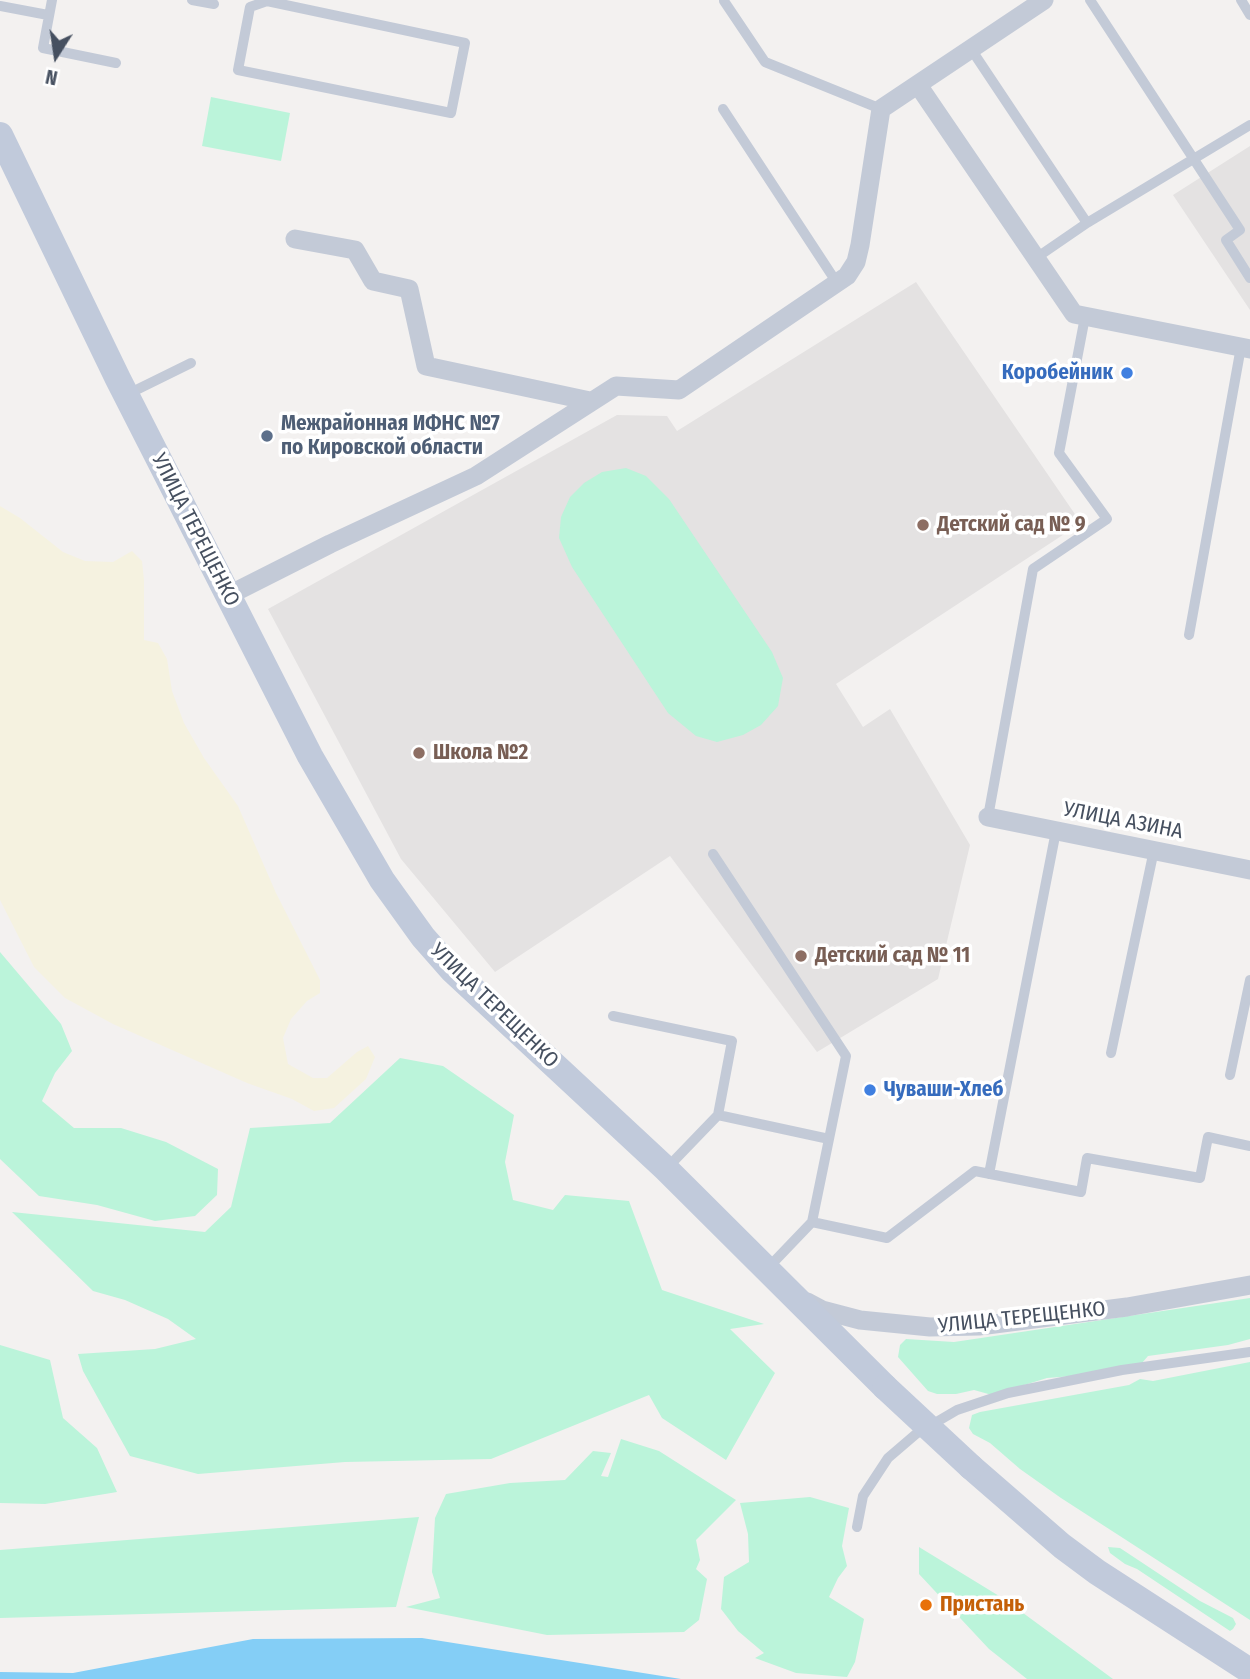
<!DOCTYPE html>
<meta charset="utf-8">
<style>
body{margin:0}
#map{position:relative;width:1250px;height:1679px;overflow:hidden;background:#f3f1f0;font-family:"Fira Sans Condensed",sans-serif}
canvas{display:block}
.north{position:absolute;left:21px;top:21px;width:70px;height:70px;-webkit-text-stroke:5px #fff;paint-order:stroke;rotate:192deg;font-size:19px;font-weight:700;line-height:28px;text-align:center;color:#465060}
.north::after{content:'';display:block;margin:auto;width:24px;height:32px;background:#465060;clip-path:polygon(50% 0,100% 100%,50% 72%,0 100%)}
</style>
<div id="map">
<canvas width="1250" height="1679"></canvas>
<div class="north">N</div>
</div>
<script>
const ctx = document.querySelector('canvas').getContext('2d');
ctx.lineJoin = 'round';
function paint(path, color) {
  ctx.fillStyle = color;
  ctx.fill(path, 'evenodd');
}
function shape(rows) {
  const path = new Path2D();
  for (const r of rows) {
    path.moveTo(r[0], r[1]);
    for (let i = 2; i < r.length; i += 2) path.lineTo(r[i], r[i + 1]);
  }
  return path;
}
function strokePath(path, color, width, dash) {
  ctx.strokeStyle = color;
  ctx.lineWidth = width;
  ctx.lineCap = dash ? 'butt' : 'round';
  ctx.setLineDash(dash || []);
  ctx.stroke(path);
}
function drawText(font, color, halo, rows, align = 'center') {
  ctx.font = font + ' "Fira Sans Condensed",sans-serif';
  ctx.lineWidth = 7;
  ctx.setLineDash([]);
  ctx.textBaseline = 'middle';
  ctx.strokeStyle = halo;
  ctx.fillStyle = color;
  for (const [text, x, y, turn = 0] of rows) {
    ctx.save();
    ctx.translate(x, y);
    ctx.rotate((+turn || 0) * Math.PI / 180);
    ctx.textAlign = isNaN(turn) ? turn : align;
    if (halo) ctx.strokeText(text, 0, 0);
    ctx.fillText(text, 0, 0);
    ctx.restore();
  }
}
paint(shape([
 [1250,146,1250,310,1173,195],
 [916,282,1081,523,836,684,863,727,890,709,970,845,938,979,817,1052,670,856,495,972,401,859,268,609,617,415,667,416,677,431]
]), '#e4e2e2');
paint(shape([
 [211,97,290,113,281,161,202,146],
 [626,468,646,476,669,499,772,652,783,678,778,706,761,725,743,735,717,742,696,736,668,713,572,567,559,538,561,517,570,497,584,483,602,472],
 [0,952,61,1024,72,1051,55,1073,42,1101,74,1128,121,1128,166,1142,218,1169,217,1195,195,1216,155,1221,97,1205,39,1196,0,1159],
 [400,1058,443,1066,514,1115,505,1162,513,1200,553,1210,565,1195,629,1201,662,1290,764,1324,730,1329,775,1373,726,1460,662,1418,649,1395,491,1459,345,1462,198,1474,130,1456,83,1371,78,1354,155,1349,196,1339,168,1319,125,1300,93,1291,12,1212,205,1232,231,1207,250,1128,330,1123],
 [1250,1298,1250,1339,1228,1345,1148,1356,1142,1363,1073,1376,1047,1378,992,1395,974,1390,956,1394,937,1394,928,1391,898,1357,900,1345,906,1339,954,1342],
 [0,1345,50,1360,63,1418,97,1448,117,1492,45,1504,0,1503],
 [1250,1362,1250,1620,1061,1498,1020,1469,990,1443,973,1434,969,1428,972,1415,980,1412,1129,1385,1140,1379,1153,1381],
 [621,1439,659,1451,736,1500,696,1540,700,1560,696,1569,707,1579,699,1620,684,1632,547,1635,406,1607,440,1598,432,1572,435,1518,446,1494,510,1483,565,1480,593,1451,611,1453,601,1476,608,1477],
 [810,1497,849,1508,842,1546,847,1566,838,1578,829,1597,864,1619,855,1662,847,1677,796,1673,755,1658,764,1653,738,1631,721,1609,724,1577,749,1562,748,1534,740,1503],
 [419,1517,396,1607,0,1618,0,1550],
 [919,1547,1004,1599,1113,1679,1027,1679,989,1649,919,1574],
 [1108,1547,1120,1548,1200,1601,1233,1618,1236,1624,1233,1629,1230,1631,1137,1569,1125,1564,1110,1553]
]), '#bbf4da');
paint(shape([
 [0,506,20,518,63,552,85,561,113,562,132,551,142,561,144,580,144,640,158,643,167,659,172,691,184,723,204,758,238,806,276,893,320,980,320,993,307,1001,291,1019,283,1038,288,1064,313,1078,327,1078,357,1052,368,1046,375,1057,366,1079,334,1108,314,1111,292,1099,247,1083,113,1024,65,998,34,967,0,900]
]), '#f5f2e0');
paint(shape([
 [422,1638,681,1679,0,1679,0,1672,73,1673,253,1639]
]), '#84cef6');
strokePath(shape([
 [52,0,43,48,116,63],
 [192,0,214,4],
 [1090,0,1240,230,1226,240,1250,278],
 [1241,0,1250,15],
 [267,1,465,43,451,113,238,70,250,7,267,1],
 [724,1,765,62,881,109],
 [0,6,48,15],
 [971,49,1087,223,1036,258],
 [723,109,837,283],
 [1087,223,1250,125],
 [128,394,191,363],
 [1189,635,1241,347],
 [988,817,1033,569,1107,519,1059,453,1085,317],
 [713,854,846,1056,812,1222,767,1269],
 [613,1016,732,1041,718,1115],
 [1111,1053,1154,850],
 [1230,1075,1250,980],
 [666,1169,718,1115,829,1139],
 [989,1174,1056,831],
 [812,1222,887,1238,975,1171,1081,1192,1087,1158,1200,1178,1208,1137,1250,1146],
 [857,1527,863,1496,888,1458,916,1434,957,1410,1008,1393,1122,1370,1250,1352]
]), '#c3cad7', 10);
strokePath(shape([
 [918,85,1074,314,1250,349],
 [295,239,355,250,373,281,409,289,426,366,590,401],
 [229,595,330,544,476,476,616,386,679,390,847,276,856,262,860,245,881,109,1044,0],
 [988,817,1250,870],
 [807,1302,822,1310,860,1320,930,1327,979,1326,1127,1307,1250,1285]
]), '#c3cad7', 19);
strokePath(shape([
 [0,135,118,379,310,756,382,880,423,937,452,970,666,1169,885,1387],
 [971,1467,1062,1546,1097,1572,1250,1671]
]), '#c1cadb', 26);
strokePath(shape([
 [885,1387,971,1467]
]), '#c1cadb', 26);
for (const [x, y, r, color] of [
 [1127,373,7,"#3f7fe0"],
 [267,436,7,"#5c6f8a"],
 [923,525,7,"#8d6e63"],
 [419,753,7,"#8d6e63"],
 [801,956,7,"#8d6e63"],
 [870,1090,7,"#3f7fe0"],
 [926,1605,7,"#e8710a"]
]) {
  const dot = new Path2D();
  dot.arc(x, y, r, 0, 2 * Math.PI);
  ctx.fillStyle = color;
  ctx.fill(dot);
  strokePath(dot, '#fff', 2.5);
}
drawText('bold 21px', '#366cbe', '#fff', [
 ["Коробейник",1113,373],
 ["Чуваши-Хлеб",884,1090,"left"]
], 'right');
drawText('bold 21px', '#4e5e75', '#fff', [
 ["Межрайонная ИФНС №7",281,424],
 ["по Кировской области",281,448]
], 'left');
drawText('bold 21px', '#785e54', '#fff', [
 ["Детский сад № 9",937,525],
 ["Школа №2",433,753],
 ["Детский сад № 11",815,956]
], 'left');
drawText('21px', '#465060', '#fff', [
 ["УЛИЦА ТЕРЕЩЕНКО",195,530,63],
 ["УЛИЦА АЗИНА",1123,821,11],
 ["УЛИЦА ТЕРЕЩЕНКО",494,1006,44],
 ["УЛИЦА ТЕРЕЩЕНКО",1022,1318,-6]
]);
drawText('bold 21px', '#c56008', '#fff', [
 ["Пристань",940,1605]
], 'left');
</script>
